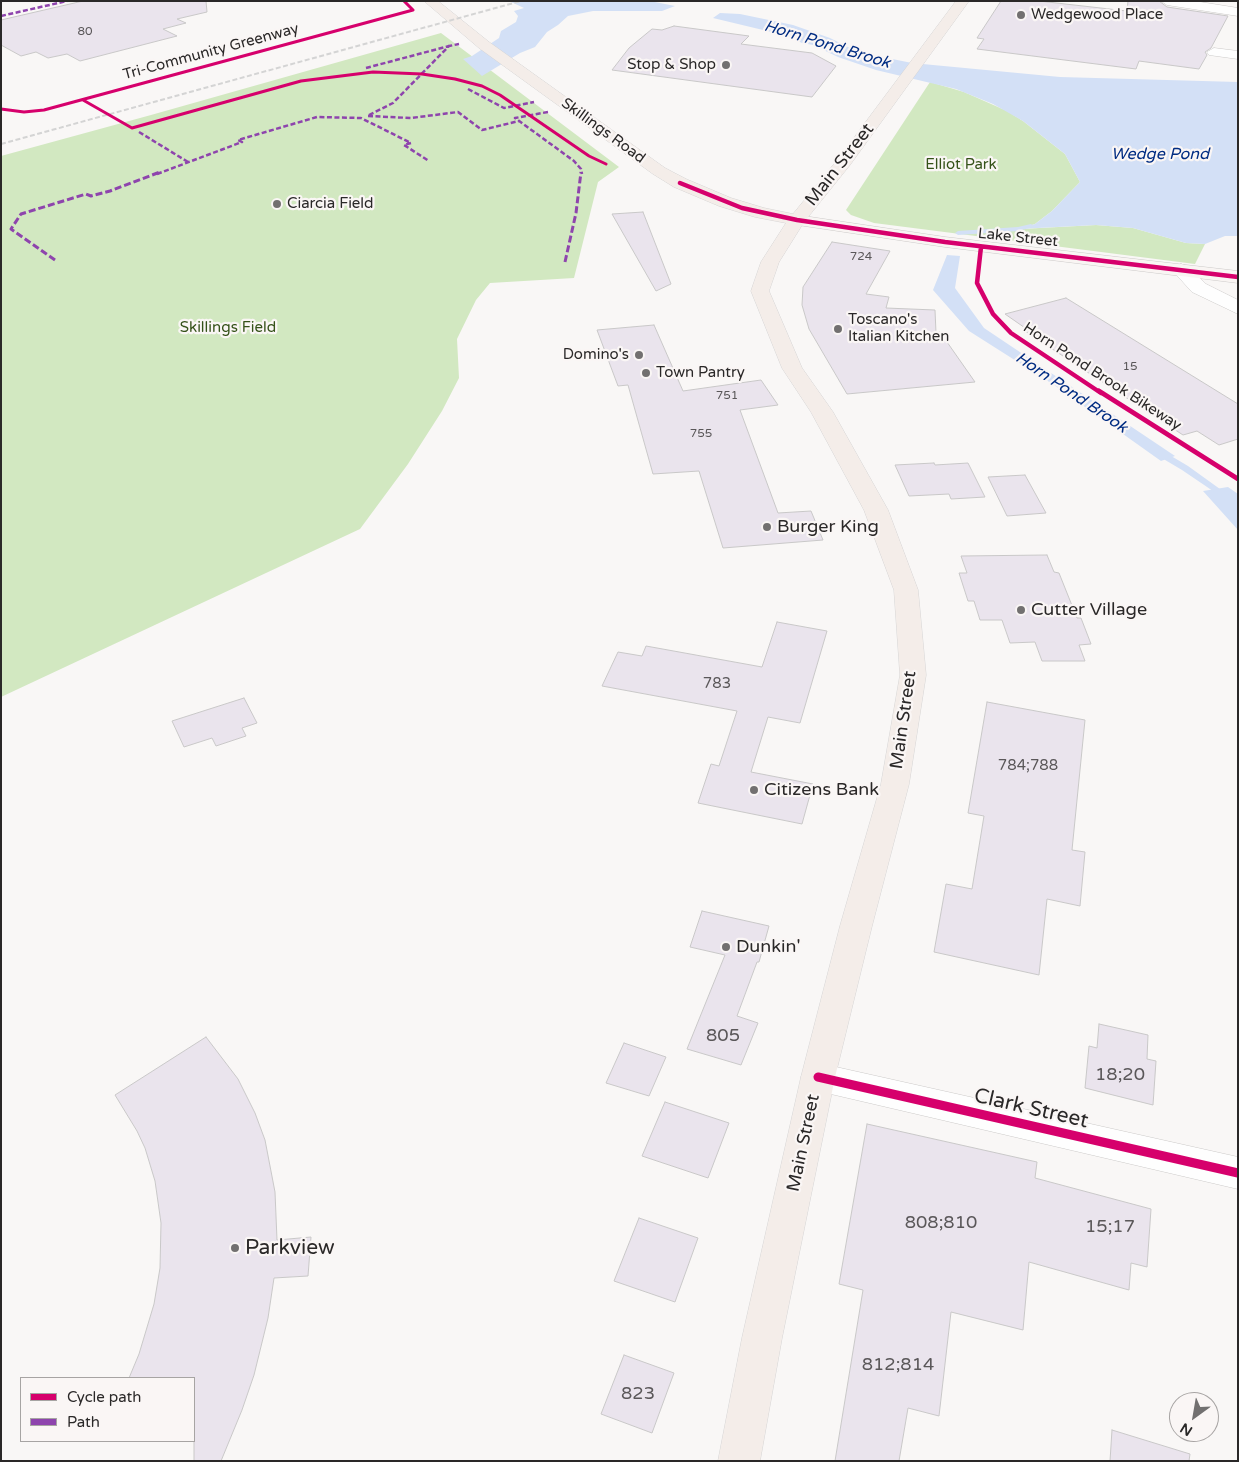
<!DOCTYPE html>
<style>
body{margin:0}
#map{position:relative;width:1239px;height:1462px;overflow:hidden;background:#f9f7f6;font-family:"Varela Round",sans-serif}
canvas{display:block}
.frame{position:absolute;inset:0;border:2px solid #2a2828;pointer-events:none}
.legend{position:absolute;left:20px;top:1377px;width:175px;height:65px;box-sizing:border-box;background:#faf6f5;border:1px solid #a7a4a3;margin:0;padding:6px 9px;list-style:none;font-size:15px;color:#2a2828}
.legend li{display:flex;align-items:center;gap:10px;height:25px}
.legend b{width:25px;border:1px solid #a7a4a3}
.north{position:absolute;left:1169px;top:1392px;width:50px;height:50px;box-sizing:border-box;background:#faf6f5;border:1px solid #a7a4a3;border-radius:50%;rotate:212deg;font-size:14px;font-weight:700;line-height:20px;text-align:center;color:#2a2828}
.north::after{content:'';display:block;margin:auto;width:18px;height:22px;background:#727070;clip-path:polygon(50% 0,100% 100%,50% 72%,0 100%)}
</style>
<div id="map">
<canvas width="1239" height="1462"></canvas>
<div class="frame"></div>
<ul class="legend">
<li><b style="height:6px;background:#d6006c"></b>Cycle path</li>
<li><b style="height:6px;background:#8e44ad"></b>Path</li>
</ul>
<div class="north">N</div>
</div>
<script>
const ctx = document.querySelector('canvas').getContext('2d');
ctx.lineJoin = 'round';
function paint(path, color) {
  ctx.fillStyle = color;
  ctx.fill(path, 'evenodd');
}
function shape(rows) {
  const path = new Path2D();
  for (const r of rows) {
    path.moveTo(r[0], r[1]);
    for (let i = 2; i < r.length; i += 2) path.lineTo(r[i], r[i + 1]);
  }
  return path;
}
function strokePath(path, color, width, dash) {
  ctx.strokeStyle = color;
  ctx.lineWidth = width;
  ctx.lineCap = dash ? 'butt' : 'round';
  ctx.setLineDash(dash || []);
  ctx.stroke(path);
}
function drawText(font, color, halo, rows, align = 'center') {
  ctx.font = font + ' "Varela Round",sans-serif';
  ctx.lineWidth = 4.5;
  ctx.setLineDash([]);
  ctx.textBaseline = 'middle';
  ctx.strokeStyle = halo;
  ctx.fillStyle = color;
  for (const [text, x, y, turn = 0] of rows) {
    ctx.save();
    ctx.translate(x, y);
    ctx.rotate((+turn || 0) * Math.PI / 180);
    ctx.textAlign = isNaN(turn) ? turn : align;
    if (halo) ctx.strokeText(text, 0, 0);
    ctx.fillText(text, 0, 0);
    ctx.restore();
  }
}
paint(shape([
 [441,33,619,167,598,182,574,278,490,283,476,300,457,339,459,378,442,411,408,464,360,529,1,697,1,156,151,115],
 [930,82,964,92,1007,111,1023,121,1065,154,1080,182,1052,211,1035,224,1021,229,1096,225,1133,228,1186,243,1205,244,1195,264,874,223,851,215,846,210]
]), '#d2e8c1');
paint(shape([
 [509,1,650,1,675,6,662,11,593,11,568,16,558,25,547,32,535,47,520,53,482,76,463,59,472,56,499,38,501,31,516,22,518,16,514,11,524,8],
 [720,13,740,14,793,25,830,38,858,52,912,63,1060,77,1238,82,1238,236,1225,236,1205,244,1186,243,1133,228,1096,225,1018,229,1035,224,1052,211,1080,182,1065,154,1023,121,993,104,956,89,876,70,838,57,813,45,802,43,788,36,713,18],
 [947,255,960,256,955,288,984,328,1175,456,1161,461,1054,385,969,331,933,290],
 [1228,487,1238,494,1238,530,1203,491]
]), '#d3e0f6');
paint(shape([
 [1031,224,1034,226,1033,227,1018,231,958,235,955,233,958,231,1018,227,1031,224],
 [1155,450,1161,450,1188,466,1238,502,1238,508,1182,470,1155,454,1155,450]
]), '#d3e0f6');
const building = shape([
 [83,1,206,1,207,12,177,19,186,23,163,29,177,36,80,61,67,54,48,58,36,52,21,56,1,45,1,20,83,1],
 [1001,1,1039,1,1127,11,1128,1,1159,1,1167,7,1228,16,1211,48,1205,52,1207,55,1199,69,1139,61,1136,69,977,49,984,39,977,38,1001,1],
 [674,26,749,36,741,44,812,53,836,66,812,97,612,70,629,48,652,29,662,30,674,26],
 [643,212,671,284,656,291,612,214,643,212],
 [832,242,890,251,866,294,889,297,886,308,935,310,936,333,940,332,975,382,847,394,809,329,802,305,803,287,832,242],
 [1066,298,1238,404,1238,439,1219,445,1197,431,1183,435,1025,331,1028,330,1005,314,1066,298],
 [654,325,683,391,761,380,778,405,740,410,778,513,811,511,823,540,723,548,699,471,653,474,628,385,618,386,597,330,654,325],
 [934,463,935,465,968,463,985,497,951,499,949,494,909,496,895,465,934,463],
 [1025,475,1046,513,1007,516,988,477,1025,475],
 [1047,555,1054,572,1059,573,1077,618,1081,618,1091,644,1079,645,1085,661,1042,661,1035,642,1010,643,1002,620,980,620,974,601,968,601,959,573,967,573,961,556,1047,555],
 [777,622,827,631,800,723,768,717,751,772,813,784,802,824,698,803,711,764,719,766,737,711,602,686,618,652,642,656,646,646,762,667,777,622],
 [244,698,257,723,242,728,246,736,216,746,212,738,184,747,172,721,244,698],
 [987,702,1085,720,1072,850,1085,852,1080,906,1047,899,1039,975,934,952,946,884,972,889,984,816,968,813,987,702],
 [702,911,769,926,759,962,757,962,737,1016,758,1023,741,1065,687,1049,725,955,690,947,702,911],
 [1099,1024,1148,1035,1147,1059,1156,1061,1153,1105,1085,1088,1089,1046,1097,1048,1099,1024],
 [206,1037,238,1079,255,1113,265,1140,275,1192,277,1240,311,1237,308,1276,274,1278,268,1318,254,1375,242,1410,221,1461,194,1461,194,1378,129,1378,139,1354,154,1304,160,1268,161,1223,155,1181,145,1148,137,1131,115,1095,206,1037],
 [624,1043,666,1057,649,1096,606,1083,624,1043],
 [665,1102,729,1123,708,1178,642,1156,665,1102],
 [867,1124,1037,1162,1035,1178,1151,1209,1147,1267,1131,1263,1129,1290,1029,1262,1023,1330,951,1312,939,1416,908,1408,899,1461,835,1461,863,1290,839,1284,867,1124],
 [639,1218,698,1238,675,1302,614,1281,639,1218],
 [624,1355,674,1373,652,1433,601,1414,624,1355],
 [1112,1430,1190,1454,1189,1461,1110,1461,1112,1430]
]);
paint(building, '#eae4ed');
strokePath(building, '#c9c8c8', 1);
const street = shape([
 [1161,1,1194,1,1238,8,1238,16,1167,5,1161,1],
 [1214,48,1238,51,1238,59,1209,55,1207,52,1214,48],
 [1181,264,1187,266,1206,284,1238,300,1238,314,1192,292,1172,270,1175,266,1181,264],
 [818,1063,1238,1157,1238,1189,818,1091,806,1087,801,1077,806,1067,818,1063]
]);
const secondary = shape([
 [797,215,945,237,1238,271,1238,283,945,247,791,224,788,220,791,216,797,215]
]);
const primary = shape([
 [424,1,438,1,489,42,665,168,686,179,731,198,764,208,793,214,838,159,956,1,969,1,850,165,804,222,779,262,769,291,802,368,833,412,888,510,918,590,926,675,909,784,872,926,835,1077,782,1338,760,1461,718,1461,742,1338,801,1077,840,926,881,784,900,675,894,590,864,510,811,412,782,368,751,291,761,262,786,223,755,217,719,206,674,187,653,174,479,48,424,1]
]);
strokePath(street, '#cccac9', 1);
strokePath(secondary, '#cccac9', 1);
strokePath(primary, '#d6d5d5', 1);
paint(street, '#fefefe');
paint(secondary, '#f9f5f3');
paint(primary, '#f4ede9');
strokePath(shape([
 [1,144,521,1]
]), '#d4d4d4', 2, [5, 2.5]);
strokePath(shape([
 [1,16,67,1],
 [366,68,449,46],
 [468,89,504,108,534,102],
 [548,112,515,118,574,161,581,169,582,174],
 [369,115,393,103,449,46,459,44],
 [368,116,411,118,458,112,482,130,519,121],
 [139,132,188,162],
 [157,174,242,142,238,140,317,117,361,118,411,143,404,145,429,161]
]), '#8e44ad', 2.5, [5, 2.5]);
strokePath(shape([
 [55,260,11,229,21,214,86,194,91,196,110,191,160,172],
 [565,262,576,213,581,172]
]), '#8e44ad', 3, [7, 3]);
strokePath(shape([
 [83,100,132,128,301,81,373,72,422,74,455,79,482,86,500,95,589,156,606,164],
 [1,109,24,112,44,110,413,10,404,1]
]), '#d6006c', 3);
strokePath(shape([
 [680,183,742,208,797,220,945,242,1238,277],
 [981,247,977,283,993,314,1011,333,1101,393]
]), '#d6006c', 4.5);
strokePath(shape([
 [1099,391,1238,479]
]), '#d6006c', 5);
strokePath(shape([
 [818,1077,1238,1173]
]), '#d6006c', 9);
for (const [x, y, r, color] of [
 [1021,15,5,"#727070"],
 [726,65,5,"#727070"],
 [277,204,5,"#727070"],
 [838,329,5,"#727070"],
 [639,355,5,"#727070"],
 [646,373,5,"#727070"],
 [767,527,5,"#727070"],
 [1021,610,5,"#727070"],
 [754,790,5,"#727070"],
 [726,947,5,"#727070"],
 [235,1248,5,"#727070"]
]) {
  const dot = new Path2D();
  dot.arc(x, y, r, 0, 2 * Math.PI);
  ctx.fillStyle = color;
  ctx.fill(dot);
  strokePath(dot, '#faf6f5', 2);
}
drawText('12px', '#5a5759', null, [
 ["80",85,32],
 ["724",861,257],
 ["15",1130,367],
 ["751",727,396],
 ["755",701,434]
]);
drawText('15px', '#2a2828', '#faf6f5', [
 ["Wedgewood Place",1031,15],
 ["Stop & Shop",716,65,"right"],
 ["Ciarcia Field",287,204],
 ["Toscano's",848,320],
 ["Italian Kitchen",848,337],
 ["Domino's",629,355,"right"],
 ["Town Pantry",656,373]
], 'left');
drawText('15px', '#2a2828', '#faf6f5', [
 ["Tri-Community Greenway",211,52,-15],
 ["Skillings Road",603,131,36],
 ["Lake Street",1018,238,6],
 ["Horn Pond Brook Bikeway",1102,377,33]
]);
drawText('15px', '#355219', '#faf6f5', [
 ["Elliot Park",961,165],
 ["Skillings Field",228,328]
]);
drawText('15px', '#5a5759', null, [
 ["783",717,684],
 ["784;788",1028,766]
]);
drawText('italic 16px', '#002c82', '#faf6f5', [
 ["Horn Pond Brook",827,45,17],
 ["Wedge Pond",1160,155],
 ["Horn Pond Brook",1071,393,34]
]);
drawText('18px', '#2a2828', '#faf6f5', [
 ["Main Street",840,165,-52],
 ["Main Street",904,720,-82],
 ["Main Street",804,1143,-78]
]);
drawText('18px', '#2a2828', '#faf6f5', [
 ["Burger King",777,527],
 ["Cutter Village",1031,610],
 ["Citizens Bank",764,790],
 ["Dunkin'",736,947]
], 'left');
drawText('18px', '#5a5759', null, [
 ["805",723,1036],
 ["18;20",1120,1075],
 ["808;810",941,1223],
 ["15;17",1110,1227],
 ["812;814",898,1365],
 ["823",638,1394]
]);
drawText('21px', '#2a2828', '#faf6f5', [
 ["Clark Street",1031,1109,13]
]);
drawText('21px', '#2a2828', '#faf6f5', [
 ["Parkview",245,1248]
], 'left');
</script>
